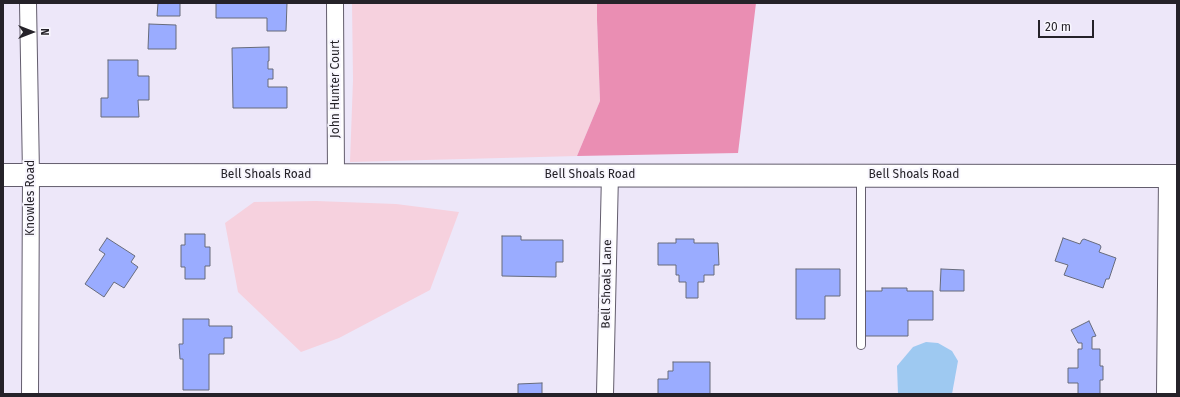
<!DOCTYPE html>
<style>
body{margin:0}
#map{position:relative;width:1180px;height:397px;overflow:hidden;background:#ede7f9;font-family:"Fira Sans",sans-serif}
canvas{display:block}
.frame{position:absolute;inset:0;border:4px solid #252229;pointer-events:none}
.north{position:absolute;left:12px;top:12px;width:40px;height:40px;-webkit-text-stroke:3px #f8f6fe;paint-order:stroke;rotate:90deg;font-size:11px;font-weight:700;line-height:16px;text-align:center;color:#252229}
.north::after{content:'';display:block;margin:auto;width:14px;height:18px;background:#252229;clip-path:polygon(50% 0,100% 100%,50% 72%,0 100%)}
.scale{position:absolute;left:1038px;top:20px;width:56px;height:18px;box-sizing:border-box;border:2px solid #252229;border-top:0;padding-left:5px;font-size:12px;line-height:14px;white-space:nowrap;color:#252229;-webkit-text-stroke:3px #f8f6fe;paint-order:stroke}
</style>
<div id="map">
<canvas width="1180" height="397"></canvas>
<div class="frame"></div>
<div class="north">N</div>
<div class="scale">20 m</div>
</div>
<script>
const ctx = document.querySelector('canvas').getContext('2d');
ctx.lineJoin = 'round';
function paint(path, color) {
  ctx.fillStyle = color;
  ctx.fill(path, 'evenodd');
}
function shape(rows) {
  const path = new Path2D();
  for (const r of rows) {
    path.moveTo(r[0], r[1]);
    for (let i = 2; i < r.length; i += 2) path.lineTo(r[i], r[i + 1]);
  }
  return path;
}
function strokePath(path, color, width, dash) {
  ctx.strokeStyle = color;
  ctx.lineWidth = width;
  ctx.lineCap = dash ? 'butt' : 'round';
  ctx.setLineDash(dash || []);
  ctx.stroke(path);
}
function drawText(font, color, halo, rows, align = 'center') {
  ctx.font = font + ' "Fira Sans",sans-serif';
  ctx.lineWidth = 4;
  ctx.setLineDash([]);
  ctx.textBaseline = 'middle';
  ctx.strokeStyle = halo;
  ctx.fillStyle = color;
  for (const [text, x, y, turn = 0] of rows) {
    ctx.save();
    ctx.translate(x, y);
    ctx.rotate((+turn || 0) * Math.PI / 180);
    ctx.textAlign = isNaN(turn) ? turn : align;
    if (halo) ctx.strokeText(text, 0, 0);
    ctx.fillText(text, 0, 0);
    ctx.restore();
  }
}
paint(shape([
 [352,3,597,3,597,20,600,101,577,156,350,162,353,80],
 [316,201,396,204,459,212,430,290,339,338,301,352,238,292,225,223,254,202]
]), '#f6d1de');
paint(shape([
 [597,3,756,3,738,153,577,156,600,101,597,20]
]), '#ea8eb3');
paint(shape([
 [926,342,938,343,952,351,958,361,952,394,898,394,897,366,913,347]
]), '#9ec9f1');
const building = shape([
 [158,3,180,3,180,16,157,16,158,3],
 [216,3,287,3,286,31,267,31,267,18,216,18,216,3],
 [149,24,176,25,176,49,148,49,149,24],
 [269,47,269,61,268,61,268,69,273,69,273,79,268,79,268,87,287,87,287,108,233,108,232,48,269,47],
 [108,60,138,60,138,76,149,76,149,100,138,100,139,117,101,117,101,98,108,98,108,60],
 [185,234,205,234,205,247,210,247,210,266,205,266,205,279,185,279,185,267,181,267,181,245,185,245,185,234],
 [502,236,521,236,521,240,563,240,563,262,556,262,556,277,502,276,502,236],
 [107,238,135,256,131,262,138,267,124,288,114,282,104,297,85,284,105,254,99,250,107,238],
 [1063,238,1080,244,1082,240,1084,239,1100,245,1101,247,1099,252,1116,258,1109,279,1106,279,1103,288,1064,275,1068,265,1055,261,1063,238],
 [676,239,694,239,694,243,718,243,719,265,714,265,714,275,704,275,704,282,698,282,698,298,686,298,686,282,679,282,679,275,676,275,676,265,658,265,658,243,676,243,676,239],
 [796,269,840,269,840,296,825,296,825,319,796,319,796,269],
 [941,269,964,270,964,291,940,291,941,269],
 [882,288,907,288,907,291,933,291,933,320,908,320,908,336,864,336,864,291,882,291,882,288],
 [183,319,209,319,209,326,232,326,232,338,224,338,224,354,209,354,209,390,183,390,183,359,180,359,179,344,183,344,183,319],
 [1089,321,1096,336,1092,337,1092,349,1100,349,1100,366,1103,366,1103,380,1100,380,1100,394,1078,394,1078,383,1068,383,1068,368,1078,368,1078,349,1082,349,1082,343,1078,343,1071,330,1089,321],
 [673,362,710,362,710,394,658,394,658,379,668,379,668,371,673,371,673,362],
 [542,383,542,394,518,394,518,384,542,383]
]);
paint(building, '#9aacff');
strokePath(building, '#676b7b', 1);
const service = shape([
 [861,345,861,176]
]);
const minor = shape([
 [28,3,31,174,30,394],
 [335,3,336,175],
 [605,394,610,174]
]);
const tertiary = shape([
 [1167,394,1169,176]
]);
const secondary = shape([
 [3,175,1177,176]
]);
strokePath(service, '#635d6d', 10);
strokePath(minor, '#635d6d', 18);
strokePath(tertiary, '#635d6d', 22);
strokePath(secondary, '#635d6d', 24);
strokePath(service, '#fff', 8);
strokePath(minor, '#fff', 16);
strokePath(tertiary, '#fff', 20);
strokePath(secondary, '#fff', 22);
drawText('12px', '#252229', '#f8f6fe', [
 ["John Hunter Court",336,89,-90],
 ["Bell Shoals Road",266,175],
 ["Bell Shoals Road",590,175],
 ["Bell Shoals Road",914,175],
 ["Knowles Road",31,198,-90],
 ["Bell Shoals Lane",607,284,-89]
]);
</script>
